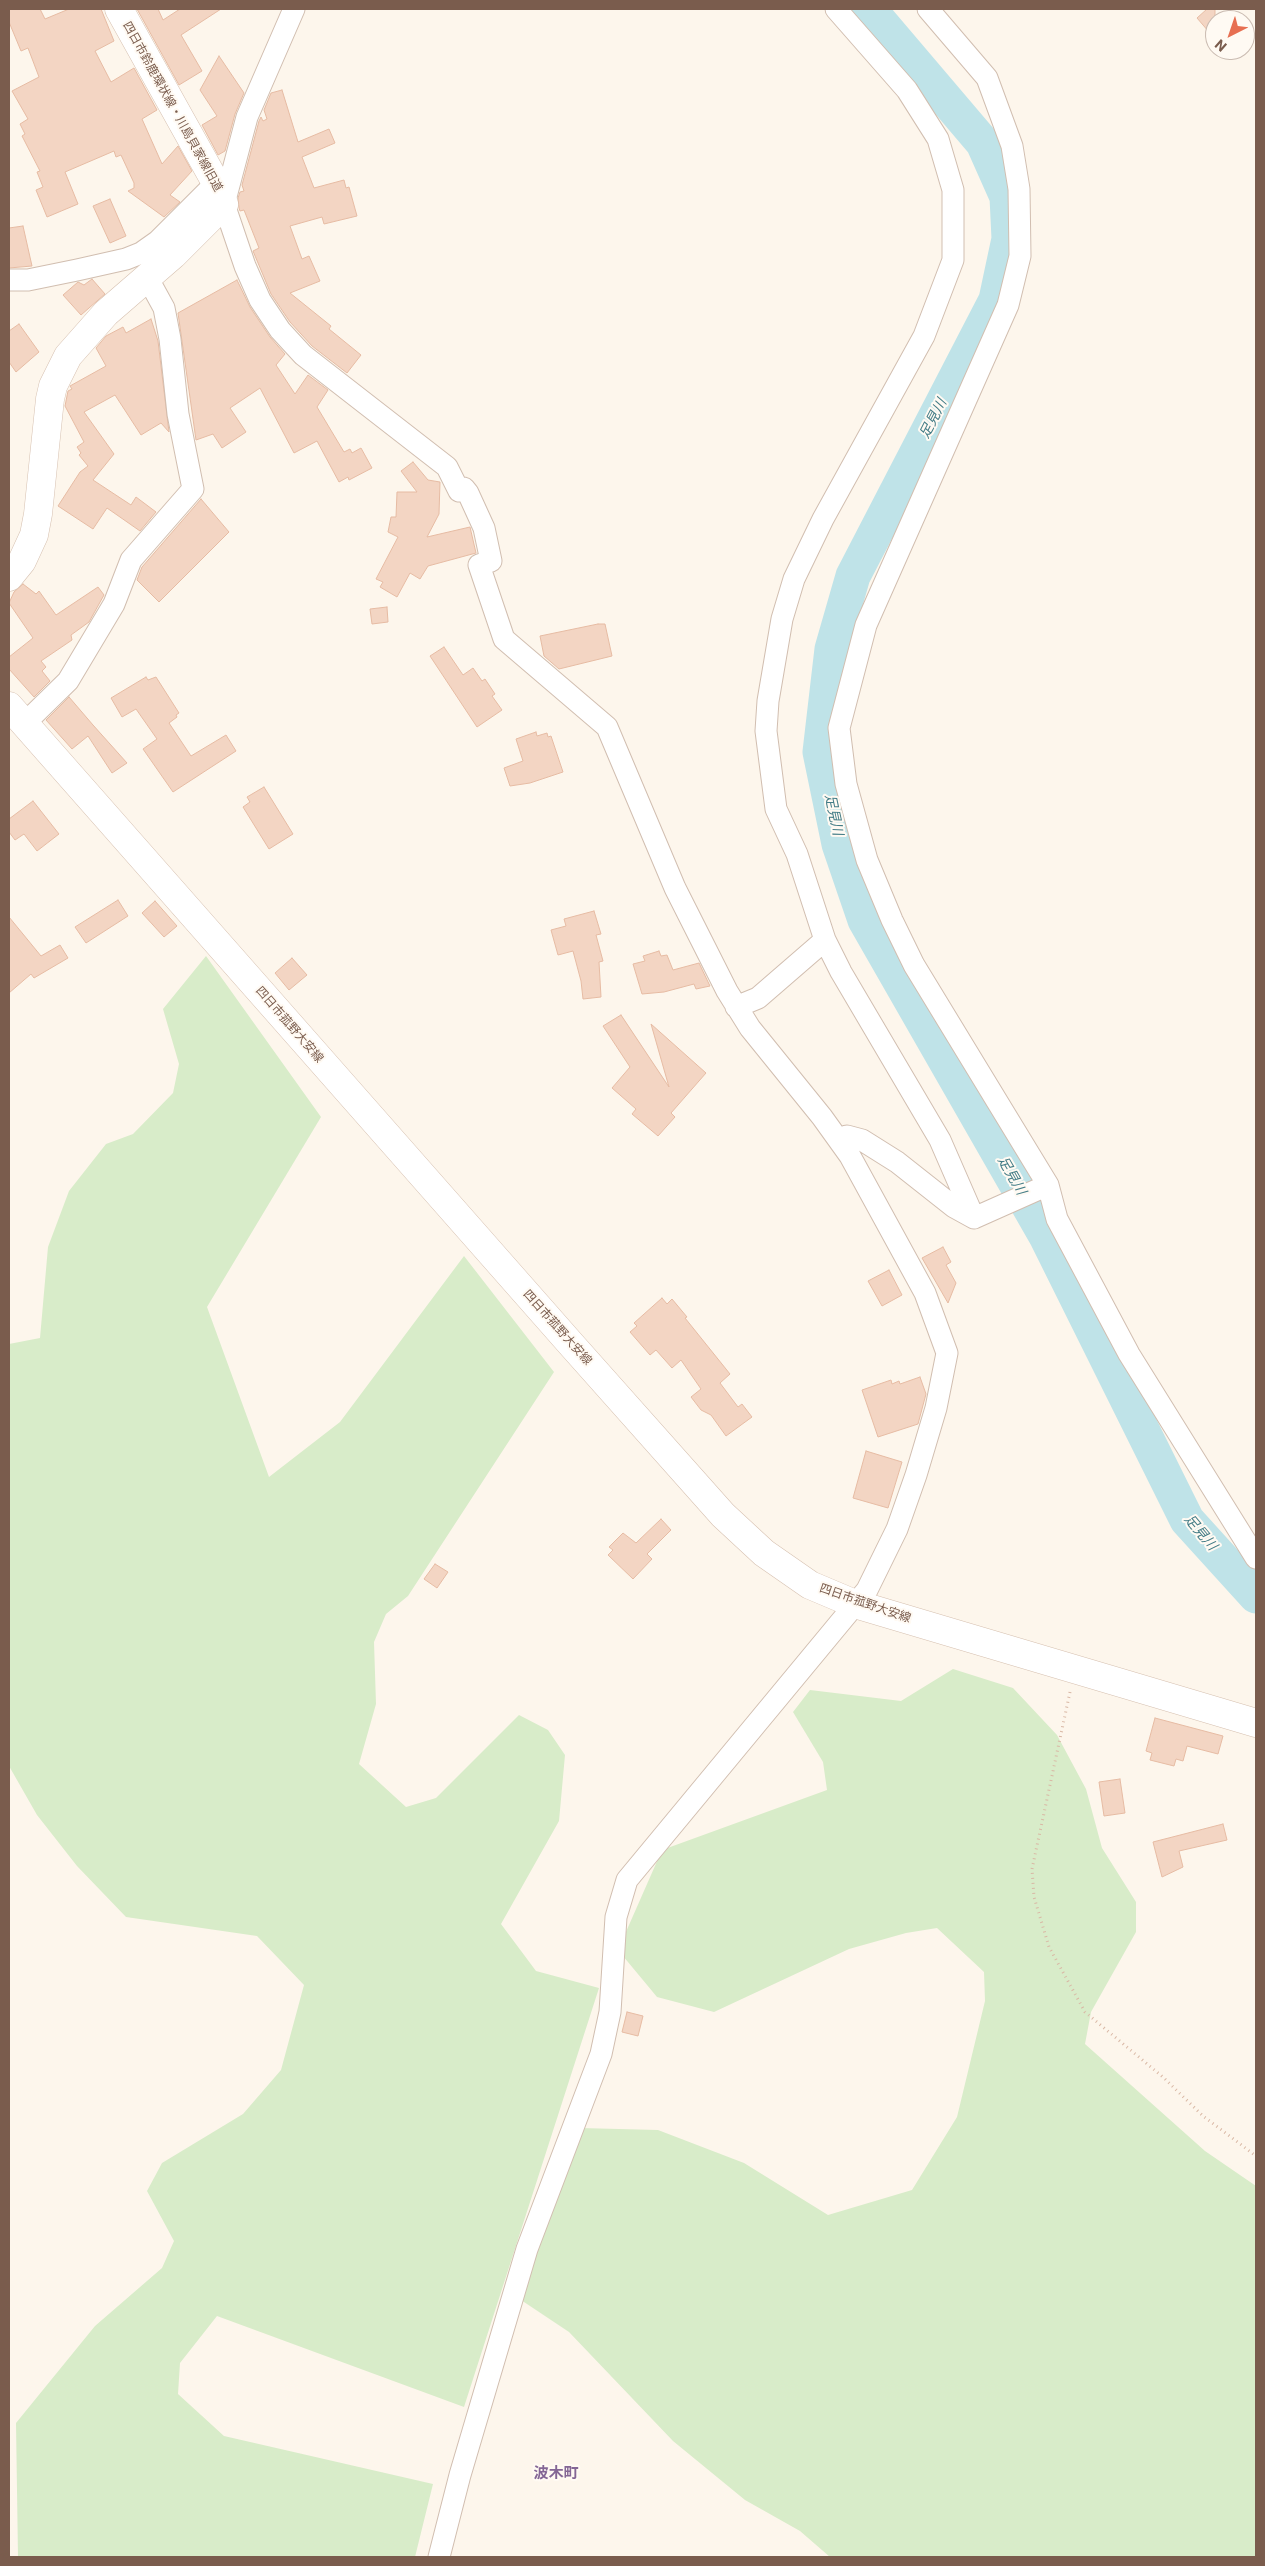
<!DOCTYPE html>
<meta charset="utf-8">
<style>
body{margin:0}
#map{position:relative;width:1265px;height:2566px;overflow:hidden;background:#fdf6ec;font-family:Roboto,sans-serif}
canvas{display:block}
.frame{position:absolute;inset:0;border:10px solid #7a5c4d;pointer-events:none}
.north{position:absolute;left:1205px;top:10px;width:50px;height:50px;box-sizing:border-box;background:#fffaf3;border:1px solid #cabbb1;border-radius:50%;rotate:221deg;font-size:14px;font-weight:700;line-height:20px;text-align:center;color:#7a5c4d}
.north::after{content:'';display:block;margin:auto;width:18px;height:22px;background:#e76f51;clip-path:polygon(50% 0,100% 100%,50% 72%,0 100%)}
</style>
<div id="map">
<canvas width="1265" height="2566"></canvas>
<div class="frame"></div>
<div class="north">N</div>
</div>
<script>
const ctx = document.querySelector('canvas').getContext('2d');
ctx.lineJoin = 'round';
function paint(path, color) {
  ctx.fillStyle = color;
  ctx.fill(path, 'evenodd');
}
function shape(rows) {
  const path = new Path2D();
  for (const r of rows) {
    path.moveTo(r[0], r[1]);
    for (let i = 2; i < r.length; i += 2) path.lineTo(r[i], r[i + 1]);
  }
  return path;
}
function strokePath(path, color, width, dash) {
  ctx.strokeStyle = color;
  ctx.lineWidth = width;
  ctx.lineCap = dash ? 'butt' : 'round';
  ctx.setLineDash(dash || []);
  ctx.stroke(path);
}
function drawText(font, color, halo, rows, align = 'center') {
  ctx.font = font + ' Roboto,"Noto Sans JP",sans-serif';
  ctx.lineWidth = 4;
  ctx.setLineDash([]);
  ctx.textBaseline = 'middle';
  ctx.strokeStyle = halo;
  ctx.fillStyle = color;
  for (const [text, x, y, turn = 0] of rows) {
    ctx.save();
    ctx.translate(x, y);
    ctx.rotate((+turn || 0) * Math.PI / 180);
    ctx.textAlign = isNaN(turn) ? turn : align;
    if (halo) ctx.strokeText(text, 0, 0);
    ctx.fillText(text, 0, 0);
    ctx.restore();
  }
}
paint(shape([
 [206,956,321,1117,207,1307,269,1477,340,1422,464,1256,554,1372,408,1596,386,1614,374,1642,376,1704,359,1764,406,1807,436,1798,519,1715,548,1730,565,1755,559,1821,501,1924,536,1971,599,1988,464,2407,217,2316,180,2363,178,2394,224,2436,433,2484,415,2557,18,2557,16,2423,95,2326,162,2268,174,2241,147,2191,162,2163,243,2114,281,2070,304,1985,257,1936,126,1917,77,1866,37,1815,9,1766,9,1344,40,1338,48,1247,69,1191,106,1144,133,1134,173,1093,179,1064,163,1009],
 [953,1669,1013,1688,1057,1735,1086,1789,1102,1848,1136,1902,1136,1932,1091,2012,1085,2044,1205,2151,1256,2186,1256,2557,830,2557,800,2531,745,2500,673,2441,569,2332,521,2300,580,2128,658,2130,744,2163,828,2215,912,2190,957,2117,985,2001,984,1972,937,1928,906,1933,849,1949,714,2012,657,1997,618,1950,662,1850,827,1790,823,1762,793,1712,810,1690,901,1701]
]), '#d8ecc9');
strokePath(shape([
 [869,9,983,143,1007,197,1009,239,996,300,853,576,832,649,820,752,839,844,865,920,1046,1236,1187,1520,1256,1596]
]), '#bfe3e8', 35);
const building = shape([
 [9,9,40,9,45,19,69,9,101,9,114,41,95,51,111,82,134,68,157,110,142,119,162,164,178,146,192,171,170,195,180,202,164,217,128,191,134,188,134,183,121,155,116,157,114,151,65,172,78,204,47,217,36,190,43,187,37,172,40,171,22,136,25,134,20,124,28,119,12,91,39,77,28,48,21,51,9,22,9,9],
 [137,9,158,9,163,20,180,9,221,9,181,35,202,71,179,85,137,9],
 [1207,9,1215,9,1215,39,1197,18,1207,9],
 [219,56,244,93,235,114,225,151,218,155,202,125,217,116,200,90,219,56],
 [282,90,298,142,329,129,335,143,302,157,314,188,344,180,346,188,349,187,357,216,324,224,322,217,290,226,302,259,309,256,320,281,290,293,331,326,329,329,361,355,347,373,312,346,290,322,271,294,253,251,259,248,244,210,240,211,239,208,238,198,240,192,244,191,242,185,259,121,261,117,263,121,267,119,264,110,271,93,282,90],
 [110,199,126,236,110,243,93,206,110,199],
 [23,226,32,266,9,268,9,228,23,226],
 [92,279,105,294,81,315,63,295,78,282,84,285,92,279],
 [237,280,250,307,270,337,285,354,276,365,295,394,308,375,328,390,317,407,344,452,350,449,352,453,361,448,372,468,349,480,348,477,339,482,317,441,294,453,260,388,230,408,246,432,222,448,213,434,196,440,178,313,237,280],
 [151,319,158,341,169,432,161,423,141,435,115,395,84,412,114,454,93,480,131,505,136,497,156,512,140,531,107,508,93,529,58,506,80,472,88,466,79,455,81,453,77,447,84,442,65,406,68,391,72,389,70,386,106,366,96,348,106,336,123,327,126,333,151,319],
 [19,324,39,352,16,372,9,362,9,331,19,324],
 [413,462,428,480,440,482,439,514,427,537,470,527,476,553,428,566,420,579,410,573,397,597,380,587,383,582,376,579,398,537,388,532,391,517,396,517,397,492,417,492,401,471,413,462],
 [201,499,229,532,159,602,137,580,142,567,201,499],
 [23,584,36,594,39,591,56,615,98,587,104,595,89,622,71,635,72,640,41,661,46,667,42,671,50,681,34,697,9,669,9,657,33,638,9,603,14,592,23,584],
 [387,607,388,622,372,624,370,609,387,607],
 [598,624,605,624,612,656,559,669,544,656,540,636,598,624],
 [444,647,463,675,473,668,482,681,485,679,495,694,492,696,502,710,477,727,430,656,444,647],
 [146,677,148,680,156,677,179,713,176,715,177,717,169,723,191,756,226,735,236,751,173,792,143,749,157,739,136,709,122,717,111,698,146,677],
 [69,697,93,725,127,763,112,773,88,736,72,749,46,720,69,697],
 [536,732,537,736,547,733,548,737,551,736,563,772,530,783,510,786,504,768,523,761,516,739,536,732],
 [264,787,293,834,269,849,243,807,250,802,247,797,264,787],
 [33,801,59,834,37,851,24,834,15,840,9,832,9,819,33,801],
 [118,900,128,916,86,943,75,927,118,900],
 [155,901,177,926,164,937,142,913,155,901],
 [594,911,601,934,596,935,603,961,599,962,601,997,583,999,581,981,573,951,558,955,551,930,566,926,564,919,594,911],
 [9,917,41,956,60,945,68,958,34,978,31,974,9,993,9,917],
 [659,951,661,956,667,955,673,970,699,963,710,986,696,989,694,984,664,992,642,994,633,964,645,961,643,956,659,951],
 [292,958,307,975,289,990,275,973,292,958],
 [621,1015,669,1087,651,1024,706,1073,671,1113,675,1117,658,1136,632,1114,636,1109,612,1088,630,1067,603,1026,621,1015],
 [943,1247,951,1262,946,1265,956,1283,948,1303,922,1258,943,1247],
 [889,1270,902,1295,882,1306,868,1281,889,1270],
 [662,1298,667,1304,672,1299,687,1317,685,1318,730,1374,720,1383,738,1407,742,1404,752,1417,726,1436,711,1415,701,1410,691,1397,701,1389,681,1360,672,1368,656,1350,650,1355,630,1332,637,1326,634,1323,662,1298],
 [920,1377,926,1394,918,1424,878,1437,862,1390,891,1380,892,1384,899,1381,900,1384,920,1377],
 [866,1451,902,1462,888,1508,853,1498,866,1451],
 [661,1519,671,1530,647,1554,652,1559,633,1579,608,1555,613,1550,609,1547,623,1533,636,1543,661,1519],
 [435,1564,448,1572,437,1588,424,1579,435,1564],
 [1155,1718,1223,1736,1218,1754,1187,1746,1183,1761,1176,1759,1174,1766,1150,1760,1152,1753,1146,1751,1155,1718],
 [1120,1779,1125,1813,1104,1816,1099,1782,1120,1779],
 [1223,1824,1227,1840,1179,1851,1183,1867,1162,1877,1153,1842,1223,1824],
 [627,2012,643,2016,638,2036,622,2032,627,2012]
]);
paint(building, '#f3d5c3');
strokePath(building, '#e6bba3', 1);
const street = shape([
 [294,9,247,117,224,204,245,266,260,300,280,330,303,355,447,467,459,491,464,488,468,493,484,528,491,561,479,565,504,639,607,727,675,888,727,991,750,1028,822,1117,850,1156,925,1293,947,1353,936,1408,916,1475,897,1529,867,1590,627,1880,616,1917,610,2012,601,2054,527,2249,460,2475,439,2557],
 [836,9,907,90,938,139,953,190,953,260,924,336,823,519,794,579,782,619,768,701,766,731,776,809,797,854,825,940,841,972,940,1140,974,1218],
 [928,9,987,78,1012,146,1019,189,1020,256,1008,305,866,625,839,728,846,784,867,860,892,920,914,965,1048,1185,1057,1219,1129,1354,1256,1558],
 [9,280,28,280,77,270,126,259,141,253,158,241,216,183],
 [24,724,68,681,114,604,131,560,193,489,178,414,170,339,164,308,147,277],
 [736,1007,758,998,825,940],
 [838,1139,847,1136,862,1140,897,1162,954,1207,974,1218],
 [974,1218,1048,1185]
]);
const secondary = shape([
 [9,577,22,561,34,535,38,514,50,399,53,386,68,356,106,313,173,255,224,204,216,183,119,9],
 [9,706,570,1343,723,1515,764,1553,810,1585,855,1604,1256,1723]
]);
strokePath(street, '#d1beb0', 23);
strokePath(secondary, '#d6c0b0', 29);
strokePath(shape([
 [1070,1692,1032,1869,1034,1897,1049,1947,1085,2012,1164,2078,1203,2116,1256,2156]
]), '#d9b8a5', 3, [1, 4]);
strokePath(street, '#fff', 21);
strokePath(secondary, '#fff', 28);
drawText('12px', '#7a5c4d', '#fffaf3', [
 ["四日市鈴鹿環状線・川島貝家線旧道",172,107,61],
 ["四日市菰野大安線",289,1025,49],
 ["四日市菰野大安線",557,1328,48],
 ["四日市菰野大安線",865,1604,19]
]);
drawText('italic 14px', '#437c86', '#fffaf3', [
 ["足見川",934,419,-63],
 ["足見川",833,815,78],
 ["足見川",1011,1176,60],
 ["足見川",1200,1533,50]
]);
drawText('bold 15px', '#846695', '#fffaf3', [
 ["波木町",556,2474]
]);
</script>
